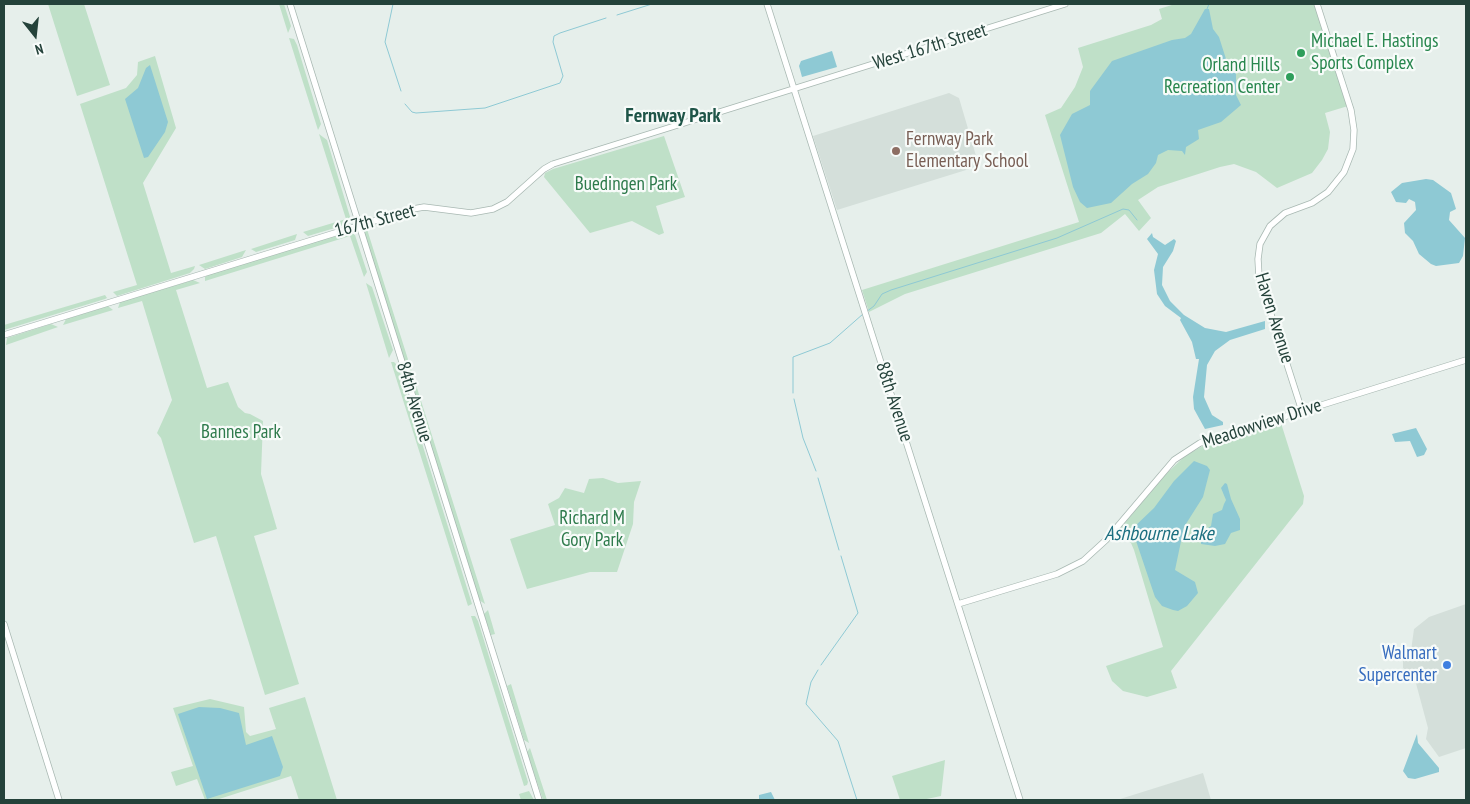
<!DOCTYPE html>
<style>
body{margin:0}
#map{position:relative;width:1470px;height:804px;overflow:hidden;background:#e6efeb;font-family:"PT Sans Narrow",sans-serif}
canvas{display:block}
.frame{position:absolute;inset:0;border:5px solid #24423a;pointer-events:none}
.north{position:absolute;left:10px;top:10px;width:50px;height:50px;-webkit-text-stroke:4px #f7fbf9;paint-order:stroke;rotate:164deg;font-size:14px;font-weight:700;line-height:20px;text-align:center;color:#24423a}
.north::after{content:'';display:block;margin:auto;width:18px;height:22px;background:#24423a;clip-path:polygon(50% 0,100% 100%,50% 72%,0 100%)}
</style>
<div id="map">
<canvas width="1470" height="804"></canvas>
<div class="frame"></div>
<div class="north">N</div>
</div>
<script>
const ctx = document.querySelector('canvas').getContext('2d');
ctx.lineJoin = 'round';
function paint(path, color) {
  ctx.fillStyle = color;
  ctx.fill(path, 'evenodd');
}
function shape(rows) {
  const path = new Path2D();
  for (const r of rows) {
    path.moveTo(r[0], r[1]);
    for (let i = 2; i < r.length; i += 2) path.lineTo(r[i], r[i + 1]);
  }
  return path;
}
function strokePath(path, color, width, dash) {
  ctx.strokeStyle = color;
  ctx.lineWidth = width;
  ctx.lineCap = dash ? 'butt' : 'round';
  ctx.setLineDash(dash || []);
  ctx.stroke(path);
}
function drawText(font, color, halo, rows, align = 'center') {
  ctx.font = font + ' "PT Sans Narrow",sans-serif';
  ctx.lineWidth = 4.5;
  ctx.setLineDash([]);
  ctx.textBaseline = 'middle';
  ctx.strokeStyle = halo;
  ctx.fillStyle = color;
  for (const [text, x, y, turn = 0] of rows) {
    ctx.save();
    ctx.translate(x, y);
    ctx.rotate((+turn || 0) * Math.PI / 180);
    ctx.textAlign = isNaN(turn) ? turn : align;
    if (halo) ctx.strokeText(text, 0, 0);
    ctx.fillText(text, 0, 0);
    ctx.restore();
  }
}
paint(shape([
 [949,93,959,98,979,166,837,210,813,136],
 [1466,604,1466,748,1439,757,1426,739,1428,728,1414,676,1403,668,1403,659,1411,651,1414,629,1429,617],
 [1203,773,1211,800,1117,800]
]), '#d4dfda');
paint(shape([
 [48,4,84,4,110,85,77,96],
 [279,4,284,4,291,26,288,33],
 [1175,4,1315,4,1348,106,1325,113,1330,132,1328,149,1322,160,1312,173,1277,188,1256,172,1234,164,1220,167,1158,187,1138,200,1151,218,1139,231,1125,214,1101,233,905,294,869,312,862,290,1079,222,1045,115,1061,108,1075,87,1083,67,1078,48,1151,25,1162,19,1159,9],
 [289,38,294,39,297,45,321,124,318,130],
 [155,56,176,128,143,183,171,273,195,266,194,269,190,273,117,296,113,292,137,285,80,104,126,88,137,75,138,62],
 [319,134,327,140,351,220,345,225,308,236,303,232,346,219],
 [664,136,685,197,656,206,664,233,659,235,632,221,590,233,544,177,545,173,553,169],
 [366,226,485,604,479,600,363,230],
 [350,231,355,235,367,272,364,277,350,236,205,281,205,277,209,274],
 [297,234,295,240,256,252,251,249],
 [246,250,242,257,205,269,199,265],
 [193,280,200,283,176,290,207,388,228,382,238,407,245,413,250,414,263,421,261,474,277,529,254,536,299,684,265,695,216,536,194,543,161,438,157,433,172,400,142,301,118,308,120,302],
 [366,283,372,287,393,350,389,358],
 [105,295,107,298,105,299,4,330,4,325],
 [108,306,113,310,63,325,66,319],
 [51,324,58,327,6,345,7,338],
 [391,362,394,362,398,366,472,604,468,606],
 [1280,420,1304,496,1303,504,1171,671,1177,688,1147,697,1123,691,1112,681,1106,666,1163,647,1134,550,1131,543,1117,532,1165,475,1185,456,1208,443],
 [603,478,618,483,641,481,634,502,633,524,617,572,590,572,527,589,510,539,555,525,548,504,559,498,565,488,584,493,589,479],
 [488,610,495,634,491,635,484,614],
 [471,616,475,616,478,621,528,782,527,785,524,786],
 [511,684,529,743,524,740,507,686],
 [305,697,337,800,299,800,291,776,216,800,205,800,197,779,176,786,171,772,193,766,173,708,210,699,244,707,246,732,250,736,276,729,269,708],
 [530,748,547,800,543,800,527,752],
 [945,760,941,796,922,800,900,800,892,776],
 [529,791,534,800,521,800,519,794]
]), '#bfe0c8');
paint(shape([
 [1205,9,1209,9,1213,29,1219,37,1226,59,1236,74,1236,95,1241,105,1221,122,1198,130,1199,139,1186,147,1185,155,1182,151,1168,150,1158,155,1156,163,1148,174,1132,184,1111,203,1087,208,1080,202,1073,187,1060,135,1072,114,1090,105,1090,91,1112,61,1172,40,1185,38,1191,34],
 [832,51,837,67,802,77,799,66,801,61],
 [150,65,168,122,165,132,148,157,144,158,125,99,138,88,146,68],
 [1426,179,1433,180,1451,193,1456,209,1450,212,1449,220,1465,238,1463,256,1459,263,1436,266,1431,264,1419,254,1413,241,1405,233,1404,223,1416,210,1415,202,1409,199,1406,203,1396,202,1391,192,1402,183],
 [1152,233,1153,237,1165,245,1174,239,1176,241,1173,251,1163,267,1162,285,1170,301,1184,315,1205,328,1226,332,1265,321,1265,329,1230,340,1215,351,1207,365,1204,397,1212,415,1223,422,1223,425,1205,429,1194,409,1193,397,1199,359,1196,359,1192,342,1180,320,1181,318,1165,306,1157,294,1154,270,1158,254,1147,239],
 [1416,428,1427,449,1424,455,1417,457,1410,441,1395,442,1392,434],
 [1194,461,1207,466,1210,470,1203,497,1184,527,1175,570,1195,582,1198,593,1187,606,1178,611,1173,610,1162,606,1155,597,1132,529,1154,508,1174,481],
 [1225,483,1227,484,1231,499,1240,519,1240,530,1231,533,1225,544,1215,546,1201,544,1201,533,1211,526,1213,514,1222,510,1224,504,1226,500,1221,488],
 [199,707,220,708,239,713,246,745,272,736,283,767,280,776,207,799,178,714],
 [1417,734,1418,743,1439,768,1439,772,1415,779,1408,778,1403,771],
 [771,792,775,800,759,800,759,795]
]), '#8ec9d4');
strokePath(shape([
 [393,4,385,42,401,91],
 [1207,9,1209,4],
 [617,15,652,4],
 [405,104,412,112,416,113,485,108,560,83,563,76,553,42,554,36,560,33,606,18],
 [866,312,874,306,882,294,891,290,1057,238,1123,209,1129,210,1137,220],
 [793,393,793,357,830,343,863,314],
 [794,399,803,438,816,471],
 [818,478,839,550],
 [821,665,858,613,841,556],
 [818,670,811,682,806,704,838,741,857,800]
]), '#8ec9d4', 1);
const minor = shape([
 [290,4,539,800],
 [767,4,1020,800],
 [4,335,413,209,424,207,471,213,493,209,507,202,544,169,553,164,1065,4],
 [1302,411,1259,277,1258,259,1260,244,1270,226,1285,213,1312,203,1328,192,1344,172,1353,149,1354,130,1351,110,1317,4],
 [958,604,1057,574,1083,561,1106,540,1174,460,1200,443,1466,360],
 [4,624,59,800]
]);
strokePath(minor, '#a8b8b2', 7);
strokePath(minor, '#fff', 5.5);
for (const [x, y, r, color] of [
 [1301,53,5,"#2e9e5b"],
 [1290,77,5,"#2e9e5b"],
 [896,151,5,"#8d6e63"],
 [1447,665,5,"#3f7fe0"]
]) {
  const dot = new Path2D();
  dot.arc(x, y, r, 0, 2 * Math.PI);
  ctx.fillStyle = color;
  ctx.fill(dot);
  strokePath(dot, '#f7fbf9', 2);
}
drawText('19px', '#27864d', '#f7fbf9', [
 ["Michael E. Hastings",1311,42],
 ["Sports Complex",1311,64],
 ["Orland Hills",1280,66,"right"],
 ["Recreation Center",1280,88,"right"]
], 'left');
drawText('19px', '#24423a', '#f7fbf9', [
 ["West 167th Street",930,47,-17],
 ["167th Street",375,221,-15],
 ["Haven Avenue",1274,318,73],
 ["84th Avenue",414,402,73],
 ["88th Avenue",894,402,72],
 ["Meadowview Drive",1262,424,-18]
]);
drawText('19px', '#785e54', '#f7fbf9', [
 ["Fernway Park",906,140],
 ["Elementary School",906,162]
], 'left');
drawText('19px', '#2d7a4b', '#f7fbf9', [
 ["Buedingen Park",626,185],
 ["Bannes Park",241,433],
 ["Richard M",592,519],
 ["Gory Park",592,541]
]);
drawText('19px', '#366cbe', '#f7fbf9', [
 ["Walmart",1437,654],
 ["Supercenter",1437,676]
], 'right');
drawText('bold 20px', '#1f5548', '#f7fbf9', [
 ["Fernway Park",673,116]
]);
drawText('italic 20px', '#1c6f80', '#f7fbf9', [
 ["Ashbourne Lake",1159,534]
]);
</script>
